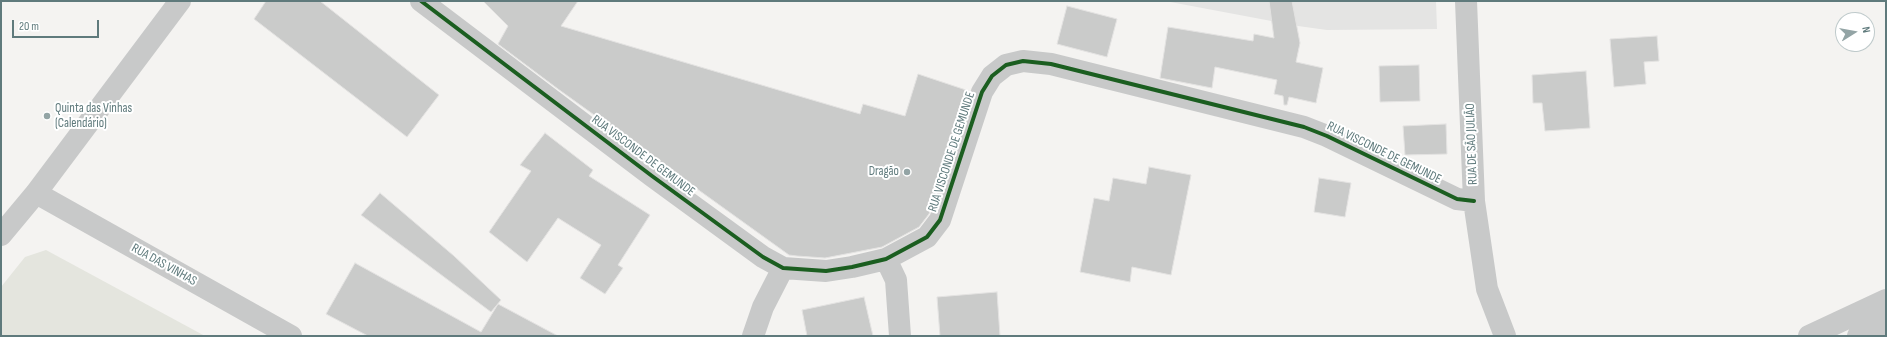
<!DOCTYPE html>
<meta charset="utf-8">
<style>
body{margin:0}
#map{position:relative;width:1887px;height:337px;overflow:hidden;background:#f4f3f1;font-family:"Sofia Sans Condensed",sans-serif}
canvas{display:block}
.frame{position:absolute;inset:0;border:2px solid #5f7a7c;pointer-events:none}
.north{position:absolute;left:1835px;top:12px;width:40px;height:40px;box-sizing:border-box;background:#fff;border:1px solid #bfcacb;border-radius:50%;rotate:79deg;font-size:11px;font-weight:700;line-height:16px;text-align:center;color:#5f7a7c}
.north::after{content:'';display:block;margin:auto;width:14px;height:18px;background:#93a4a5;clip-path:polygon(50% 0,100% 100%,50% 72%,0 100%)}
.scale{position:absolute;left:12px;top:20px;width:87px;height:18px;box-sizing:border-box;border:2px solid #5f7a7c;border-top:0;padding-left:5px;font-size:12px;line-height:14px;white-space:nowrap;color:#5f7a7c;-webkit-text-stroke:3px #fff;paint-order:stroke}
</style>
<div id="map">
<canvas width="1887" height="337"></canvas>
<div class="frame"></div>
<div class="north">N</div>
<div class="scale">20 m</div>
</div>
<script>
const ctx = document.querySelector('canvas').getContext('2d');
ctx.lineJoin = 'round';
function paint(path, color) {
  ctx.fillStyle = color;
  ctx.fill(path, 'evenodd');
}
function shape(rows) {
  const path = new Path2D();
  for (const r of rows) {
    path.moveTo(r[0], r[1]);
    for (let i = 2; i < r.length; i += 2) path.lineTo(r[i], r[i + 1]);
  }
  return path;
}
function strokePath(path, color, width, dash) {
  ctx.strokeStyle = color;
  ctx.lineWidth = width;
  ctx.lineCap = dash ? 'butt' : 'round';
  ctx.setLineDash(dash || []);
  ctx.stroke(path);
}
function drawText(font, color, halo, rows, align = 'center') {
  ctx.font = font + ' "Sofia Sans Condensed",sans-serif';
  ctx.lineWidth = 4;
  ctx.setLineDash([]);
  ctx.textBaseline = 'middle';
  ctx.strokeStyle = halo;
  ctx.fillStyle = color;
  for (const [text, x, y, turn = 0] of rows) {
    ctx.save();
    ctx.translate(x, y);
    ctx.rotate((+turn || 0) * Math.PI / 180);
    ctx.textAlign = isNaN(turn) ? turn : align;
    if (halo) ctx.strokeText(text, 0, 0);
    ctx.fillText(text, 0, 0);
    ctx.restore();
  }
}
paint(shape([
 [1165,1,1436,1,1437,29,1327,30,1298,26]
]), '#e4e4e3');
paint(shape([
 [46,250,205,336,1,336,1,287,25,257]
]), '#e4e5de');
const building = shape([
 [266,1,320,1,439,95,407,137,254,19,266,1],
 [483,1,578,1,561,26,860,114,863,104,905,116,918,74,969,91,929,214,919,227,882,247,825,258,797,256,789,255,558,89,498,44,508,26,483,1],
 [1269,1,1292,1,1300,43,1296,62,1323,68,1316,103,1289,97,1287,105,1284,105,1283,96,1274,94,1277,80,1215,67,1212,88,1160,78,1168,27,1253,41,1254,34,1274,38,1269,1],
 [1067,6,1117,19,1107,57,1057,44,1067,6],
 [1657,36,1659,61,1644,62,1646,84,1614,87,1610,39,1657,36],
 [1419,65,1420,101,1380,102,1379,66,1419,65],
 [1586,71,1590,128,1545,131,1542,103,1533,103,1532,75,1586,71],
 [1446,124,1447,154,1405,155,1403,126,1446,124],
 [545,133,593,170,589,176,650,215,618,265,623,268,605,294,580,278,601,245,558,218,527,262,489,232,531,171,520,165,545,133],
 [1149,167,1191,175,1171,275,1132,267,1130,282,1080,272,1094,198,1109,201,1113,178,1146,184,1149,167],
 [1319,178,1351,183,1345,217,1314,212,1319,178],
 [380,193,454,256,501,300,491,312,361,215,380,193],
 [355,263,481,332,498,304,558,336,368,336,326,314,355,263],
 [997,292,1000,336,940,336,937,297,997,292],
 [864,297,873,336,807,336,802,310,864,297]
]);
paint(building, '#cacbca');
strokePath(building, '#e3e2e1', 1);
strokePath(shape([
 [421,1,652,176,763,257,783,268,826,271,852,267,886,259,927,237,940,220,982,92,992,76,1006,65,1023,61,1051,64,1304,127,1327,136,1457,199,1474,201],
 [1466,1,1474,201,1487,289,1505,336],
 [36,193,291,336],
 [1,235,36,193,180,1],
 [886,259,896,280,900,336],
 [753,336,763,307,783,268],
 [1809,336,1886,300],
 [1858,336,1886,323]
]), '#c8c9c9', 22);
strokePath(shape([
 [421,1,652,176,763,257,783,268,826,271,852,267,886,259,927,237,940,220,982,92,992,76,1006,65,1023,61,1051,64,1304,127,1327,136,1457,199,1474,201]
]), '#1b5e20', 4);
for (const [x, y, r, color] of [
 [47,116,4,"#93a4a5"],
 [907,172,4,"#93a4a5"]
]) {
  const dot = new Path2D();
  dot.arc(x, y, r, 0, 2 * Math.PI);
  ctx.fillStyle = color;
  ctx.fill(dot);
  strokePath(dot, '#fff', 1.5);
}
drawText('13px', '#5f7a7c', '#fff', [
 ["Quinta das Vinhas",55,109],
 ["(Calendário)",55,124],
 ["Dragão",899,172,"right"]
], 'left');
drawText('13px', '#5f7a7c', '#fff', [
 ["RUA DE SÃO JULIÃO",1472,144,-92],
 ["RUA VISCONDE DE GEMUNDE",952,152,-72],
 ["RUA VISCONDE DE GEMUNDE",1384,153,26],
 ["RUA VISCONDE DE GEMUNDE",643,156,37],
 ["RUA DAS VINHAS",164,265,29]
]);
</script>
